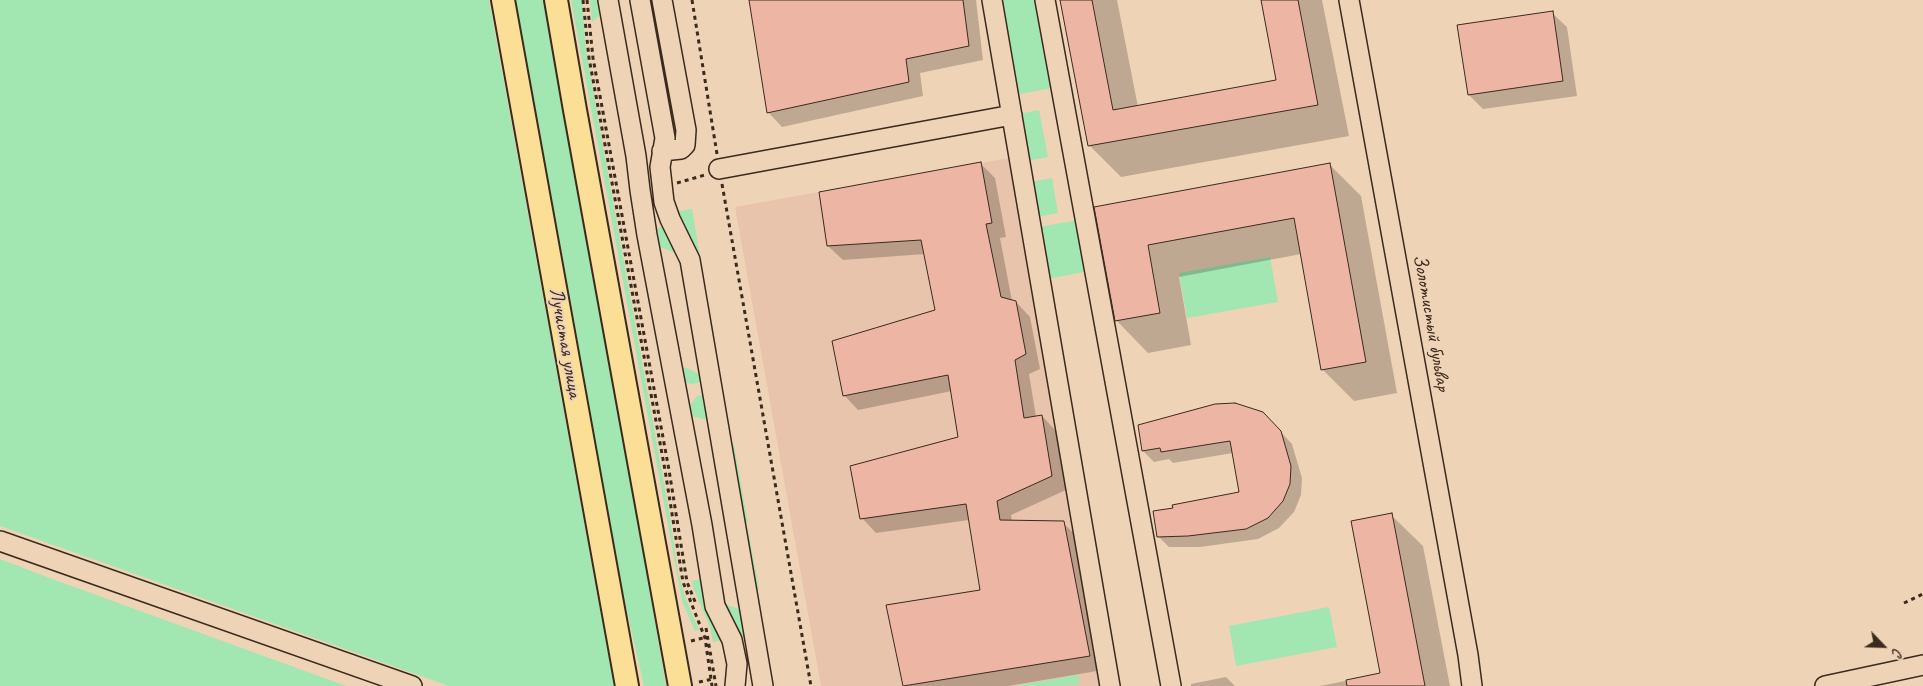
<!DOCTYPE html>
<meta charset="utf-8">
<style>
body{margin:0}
#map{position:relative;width:1923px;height:686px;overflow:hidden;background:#efd3b6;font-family:Caveat,sans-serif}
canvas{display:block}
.north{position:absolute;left:1858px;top:621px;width:50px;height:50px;-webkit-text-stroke:4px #efd3b6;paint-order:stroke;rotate:114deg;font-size:14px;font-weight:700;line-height:20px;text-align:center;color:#3b2a1e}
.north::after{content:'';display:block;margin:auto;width:18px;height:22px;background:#3b2a1e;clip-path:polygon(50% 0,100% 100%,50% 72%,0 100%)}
</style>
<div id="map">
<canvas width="1923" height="686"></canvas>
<div class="north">С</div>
</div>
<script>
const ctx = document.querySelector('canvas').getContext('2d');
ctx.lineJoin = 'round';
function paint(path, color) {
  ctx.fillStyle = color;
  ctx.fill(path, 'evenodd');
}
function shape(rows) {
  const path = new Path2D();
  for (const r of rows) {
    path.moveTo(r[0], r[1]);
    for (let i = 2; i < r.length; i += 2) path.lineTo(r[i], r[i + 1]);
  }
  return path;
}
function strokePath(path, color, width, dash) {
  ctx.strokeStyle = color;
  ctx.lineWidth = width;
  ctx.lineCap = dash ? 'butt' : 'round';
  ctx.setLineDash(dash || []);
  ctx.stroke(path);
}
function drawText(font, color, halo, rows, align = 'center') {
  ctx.font = font + ' Caveat,sans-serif';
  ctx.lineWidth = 4;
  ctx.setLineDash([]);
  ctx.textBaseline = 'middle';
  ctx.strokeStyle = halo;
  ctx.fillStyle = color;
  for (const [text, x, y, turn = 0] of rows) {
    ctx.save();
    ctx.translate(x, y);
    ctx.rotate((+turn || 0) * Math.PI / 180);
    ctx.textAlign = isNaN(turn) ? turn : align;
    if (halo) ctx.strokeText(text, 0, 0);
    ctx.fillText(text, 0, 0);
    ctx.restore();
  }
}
paint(shape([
 [1009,158,1104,686,821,686,735,207]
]), '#e7c4ab');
paint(shape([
 [0,0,489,0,614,686,449,686,0,526],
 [513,0,548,0,666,686,644,686,634,642,616,563],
 [571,0,582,0,586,51,669,511,678,572,686,599,699,630,695,631,682,601],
 [590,0,600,0,602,8,599,16,592,22],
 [998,0,1041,0,1057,87,1015,95],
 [663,49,673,105,667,107,656,51],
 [1039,110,1048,157,1027,161,1018,114],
 [1052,178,1058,213,1037,217,1031,182],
 [692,209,700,256,694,257,674,212],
 [1079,220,1089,271,1047,279,1038,227],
 [666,226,680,255,660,247,655,239,656,233,659,227],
 [1270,257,1278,302,1187,318,1179,273],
 [680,367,687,368,699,374,704,377,705,381,693,384,687,383,682,378],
 [704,394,710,421,692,416,690,413,691,404,697,396],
 [734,445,748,523,741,524,727,446],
 [748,529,759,589,753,591,742,530],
 [0,559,47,577,346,686,0,686],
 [706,578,727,639,713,642,710,627,694,590,692,581],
 [725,604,744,611,750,635,739,637,723,605],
 [1329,607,1337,647,1236,666,1229,626],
 [1078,675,1080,684,1068,686,1014,686]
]), '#a2e6b1');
paint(shape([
 [750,0,976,0,983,60,920,73,923,96,782,127,768,112],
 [1062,0,1117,0,1138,107,1277,81,1262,0,1322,0,1349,136,1121,177,1089,145],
 [1552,13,1567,27,1577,96,1483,109,1469,95],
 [980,163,995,178,1006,237,1000,238,1012,301,1016,302,1030,317,1040,369,1029,374,1036,417,1042,416,1056,431,1066,490,1011,515,1012,522,1063,523,1078,537,1103,670,1008,686,904,686,887,606,981,591,969,520,876,533,862,518,960,438,952,391,858,410,844,395,936,310,925,254,843,260,828,246],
 [1330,165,1361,196,1397,393,1354,401,1322,369,1301,254,1179,277,1191,345,1148,353,1117,321,1096,208],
 [1274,425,1292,444,1302,478,1301,495,1294,512,1279,528,1258,539,1200,547,1169,547,1158,536,1174,509,1240,493,1233,453,1173,463,1169,459,1154,462,1143,451],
 [1391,515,1423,546,1450,686,1320,686,1381,674],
 [1226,677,1235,686,1191,686,1191,684]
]), '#0003');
const building = shape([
 [749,0,963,0,969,46,906,59,909,82,767,113,749,0],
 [1060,0,1092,0,1113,110,1276,80,1261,0,1298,0,1318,105,1088,146,1060,0],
 [1553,11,1563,81,1468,95,1457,25,1553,11],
 [981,162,992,223,986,224,1001,297,1016,301,1026,354,1015,360,1024,418,1042,415,1052,476,997,501,1000,520,1064,521,1090,656,903,686,886,605,980,590,966,504,860,519,850,466,958,437,948,375,843,396,832,341,935,310,921,240,827,246,819,192,981,162],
 [1330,163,1366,362,1321,370,1294,218,1148,245,1160,313,1115,321,1094,207,1330,163],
 [1235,403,1263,412,1281,431,1291,466,1290,484,1283,501,1268,518,1246,529,1188,536,1157,537,1153,511,1173,508,1172,505,1239,492,1230,441,1161,452,1160,448,1142,451,1138,425,1215,404,1235,403],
 [1392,513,1425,686,1347,686,1346,680,1380,673,1351,521,1392,513]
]);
paint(building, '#edb6a4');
strokePath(building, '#3b2a1e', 1);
const minor = shape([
 [608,0,636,156,640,190,647,235,702,525,715,606,732,640,737,664,735,686],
 [640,0,665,138,660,167,664,202,670,219,690,260,763,686],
 [662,0,686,130,685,145,681,149,662,151],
 [992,0,1110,686],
 [1045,0,1171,686],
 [1349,0,1468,655,1472,686],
 [719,169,1012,115],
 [0,541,412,686],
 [1825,686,1923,665]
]);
const major = shape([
 [503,0,627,686],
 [556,0,575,110,680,686]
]);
strokePath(minor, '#3b2a1e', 22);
strokePath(major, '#3b2a1e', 26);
strokePath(shape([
 [583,0,589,58,665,470,683,582,705,638,712,686],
 [587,0,593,58,669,470,687,582,696,604],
 [692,0,717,154],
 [677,183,705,175],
 [722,184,811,686],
 [1904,603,1923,594],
 [706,628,716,686],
 [691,641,707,637],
 [699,682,713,679]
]), '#3b2a1e', 3, [4, 4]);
strokePath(minor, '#efd3b6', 19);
strokePath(major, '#fbdf96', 22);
drawText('20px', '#3b2a1e', '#efd3b6', [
 ["Золотистый бульвар",1431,323,80],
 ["Лучистая улица",565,343,80]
]);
</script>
